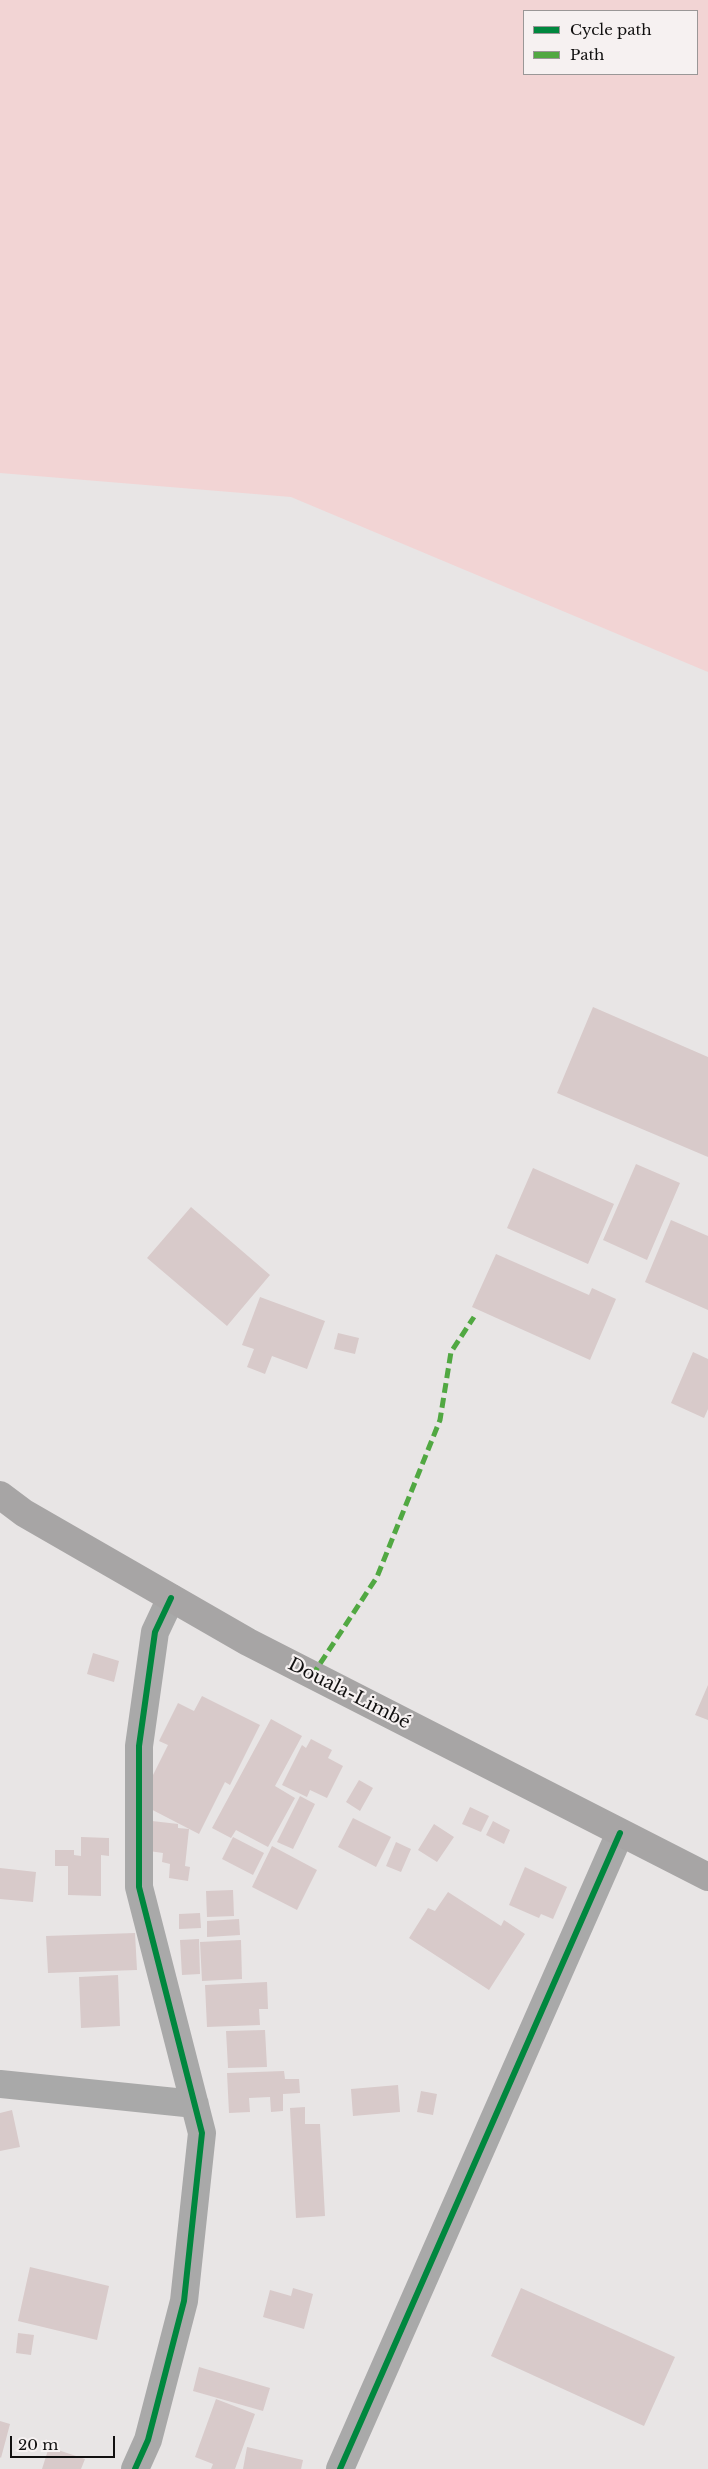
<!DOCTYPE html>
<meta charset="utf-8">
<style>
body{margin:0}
#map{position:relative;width:708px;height:2469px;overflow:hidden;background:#e8e5e5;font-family:"Libre Baskerville",serif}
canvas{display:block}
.legend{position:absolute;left:523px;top:10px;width:175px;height:65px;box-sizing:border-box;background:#f6f1f1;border:1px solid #9a9797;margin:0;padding:6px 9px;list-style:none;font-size:15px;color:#111010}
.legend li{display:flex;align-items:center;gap:10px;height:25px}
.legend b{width:25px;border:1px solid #9a9797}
.scale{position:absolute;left:10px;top:2436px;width:105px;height:22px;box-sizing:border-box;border:2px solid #111010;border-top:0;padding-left:6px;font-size:15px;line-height:18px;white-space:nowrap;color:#111010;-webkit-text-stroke:4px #f6f1f1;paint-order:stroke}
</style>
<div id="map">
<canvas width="708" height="2469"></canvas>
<ul class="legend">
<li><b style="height:6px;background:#00873e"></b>Cycle path</li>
<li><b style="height:6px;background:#51a842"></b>Path</li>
</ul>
<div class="scale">20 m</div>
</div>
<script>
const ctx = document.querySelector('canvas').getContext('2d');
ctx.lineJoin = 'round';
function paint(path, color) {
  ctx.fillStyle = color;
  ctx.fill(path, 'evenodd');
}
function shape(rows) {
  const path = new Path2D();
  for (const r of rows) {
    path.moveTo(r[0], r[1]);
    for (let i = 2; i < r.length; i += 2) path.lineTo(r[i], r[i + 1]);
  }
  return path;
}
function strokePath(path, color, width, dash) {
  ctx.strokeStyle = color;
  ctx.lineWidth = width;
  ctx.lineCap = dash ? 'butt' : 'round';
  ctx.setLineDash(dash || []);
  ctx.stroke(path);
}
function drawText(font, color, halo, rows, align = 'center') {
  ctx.font = font + ' "Libre Baskerville",serif';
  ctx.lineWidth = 4.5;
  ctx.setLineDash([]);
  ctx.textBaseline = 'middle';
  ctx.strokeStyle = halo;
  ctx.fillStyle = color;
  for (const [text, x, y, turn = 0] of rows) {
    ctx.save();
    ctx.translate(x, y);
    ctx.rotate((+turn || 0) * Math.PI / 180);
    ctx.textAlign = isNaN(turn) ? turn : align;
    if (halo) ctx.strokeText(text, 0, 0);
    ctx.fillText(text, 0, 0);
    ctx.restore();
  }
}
paint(shape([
 [0,0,708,0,708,672,291,497,0,473],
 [524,11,697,11,697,74,524,74]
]), '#f2d4d4');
paint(shape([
 [593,1007,708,1057,708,1157,557,1093],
 [636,1164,680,1183,647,1260,603,1240],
 [533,1168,614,1204,588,1264,507,1228],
 [191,1207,270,1275,227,1326,147,1258],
 [671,1220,708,1236,708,1310,645,1282],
 [496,1254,589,1295,592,1288,616,1299,590,1360,472,1307],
 [260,1297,325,1321,307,1369,272,1356,265,1374,247,1367,254,1349,242,1345],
 [338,1333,359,1338,355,1354,334,1349],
 [693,1352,708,1359,708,1409,704,1418,671,1403],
 [93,1653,119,1661,114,1682,87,1674],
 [708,1685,708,1720,695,1715],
 [202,1696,260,1725,230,1785,225,1782,199,1834,139,1803,168,1745,159,1741,178,1703,194,1711],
 [271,1719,302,1736,275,1786,295,1798,268,1847,236,1830,231,1838,212,1828],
 [311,1739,332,1750,328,1758,343,1766,327,1798,310,1790,307,1797,282,1785,302,1745,306,1748],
 [359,1780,373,1788,360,1811,346,1802],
 [300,1796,315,1804,293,1849,277,1842],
 [470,1807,489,1816,481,1832,462,1824],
 [353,1818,391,1837,376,1867,338,1847],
 [152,1821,178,1824,178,1828,189,1829,185,1866,190,1867,188,1881,169,1878,170,1864,162,1862,163,1853,149,1851],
 [493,1821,510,1830,504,1844,486,1835],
 [434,1824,454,1837,437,1862,418,1850],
 [81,1837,109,1838,109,1856,101,1855,101,1896,68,1895,68,1866,55,1866,55,1850,74,1850,74,1855,81,1856],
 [233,1837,264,1853,253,1875,222,1859],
 [396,1842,411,1849,401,1872,386,1866],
 [272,1846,317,1870,297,1910,252,1887],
 [525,1867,567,1887,553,1919,541,1914,539,1918,509,1905],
 [0,1868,36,1872,33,1902,0,1899],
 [233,1890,234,1916,207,1917,206,1891],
 [448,1892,501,1926,504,1920,525,1934,489,1990,409,1938,428,1908,435,1911],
 [200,1913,201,1928,179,1929,179,1914],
 [239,1919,240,1935,207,1937,207,1921],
 [135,1933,137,1970,48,1973,46,1936],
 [199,1939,200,1974,182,1975,180,1940],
 [241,1940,242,1979,202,1981,200,1942],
 [118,1975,120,2026,81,2028,79,1977],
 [267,1982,268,2009,259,2009,260,2025,207,2027,205,1985],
 [265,2030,267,2067,228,2068,226,2031],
 [284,2071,285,2079,299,2079,300,2093,283,2094,283,2111,271,2112,270,2097,249,2098,250,2112,229,2113,227,2073],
 [398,2085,400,2112,353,2116,351,2089],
 [421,2091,437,2094,433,2115,417,2112],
 [305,2107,305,2124,320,2124,325,2216,296,2218,290,2108],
 [12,2110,20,2147,0,2151,0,2113],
 [30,2267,109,2286,97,2340,18,2321],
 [293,2288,313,2294,304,2329,263,2317,270,2290,291,2296],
 [521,2288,675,2357,644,2426,491,2356],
 [18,2333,34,2335,31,2355,16,2353],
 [199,2367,270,2388,263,2411,193,2391],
 [216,2399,255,2414,235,2469,211,2469,213,2464,195,2457],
 [0,2421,10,2424,1,2458,0,2457],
 [49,2447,85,2459,81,2469,42,2469],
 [247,2447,303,2460,301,2469,243,2469]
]), '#d8caca');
strokePath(shape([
 [0,2084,195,2104],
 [135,2469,148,2440,184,2301,202,2133,139,1887,139,1746,155,1632,171,1598],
 [340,2469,620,1833]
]), '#a9a9a9', 28);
strokePath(shape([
 [0,1495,24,1513,248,1642,708,1877]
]), '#a7a5a5', 28);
strokePath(shape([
 [312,1676,377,1577,440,1420,451,1352,474,1317]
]), '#51a842', 5, [10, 5]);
strokePath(shape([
 [135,2469,148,2440,184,2301,202,2133,139,1887,139,1746,155,1632,171,1598],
 [340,2469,620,1833]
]), '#00873e', 6);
drawText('18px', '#111010', '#f6f1f1', [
 ["Douala-Limbé",349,1694,27]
]);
</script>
